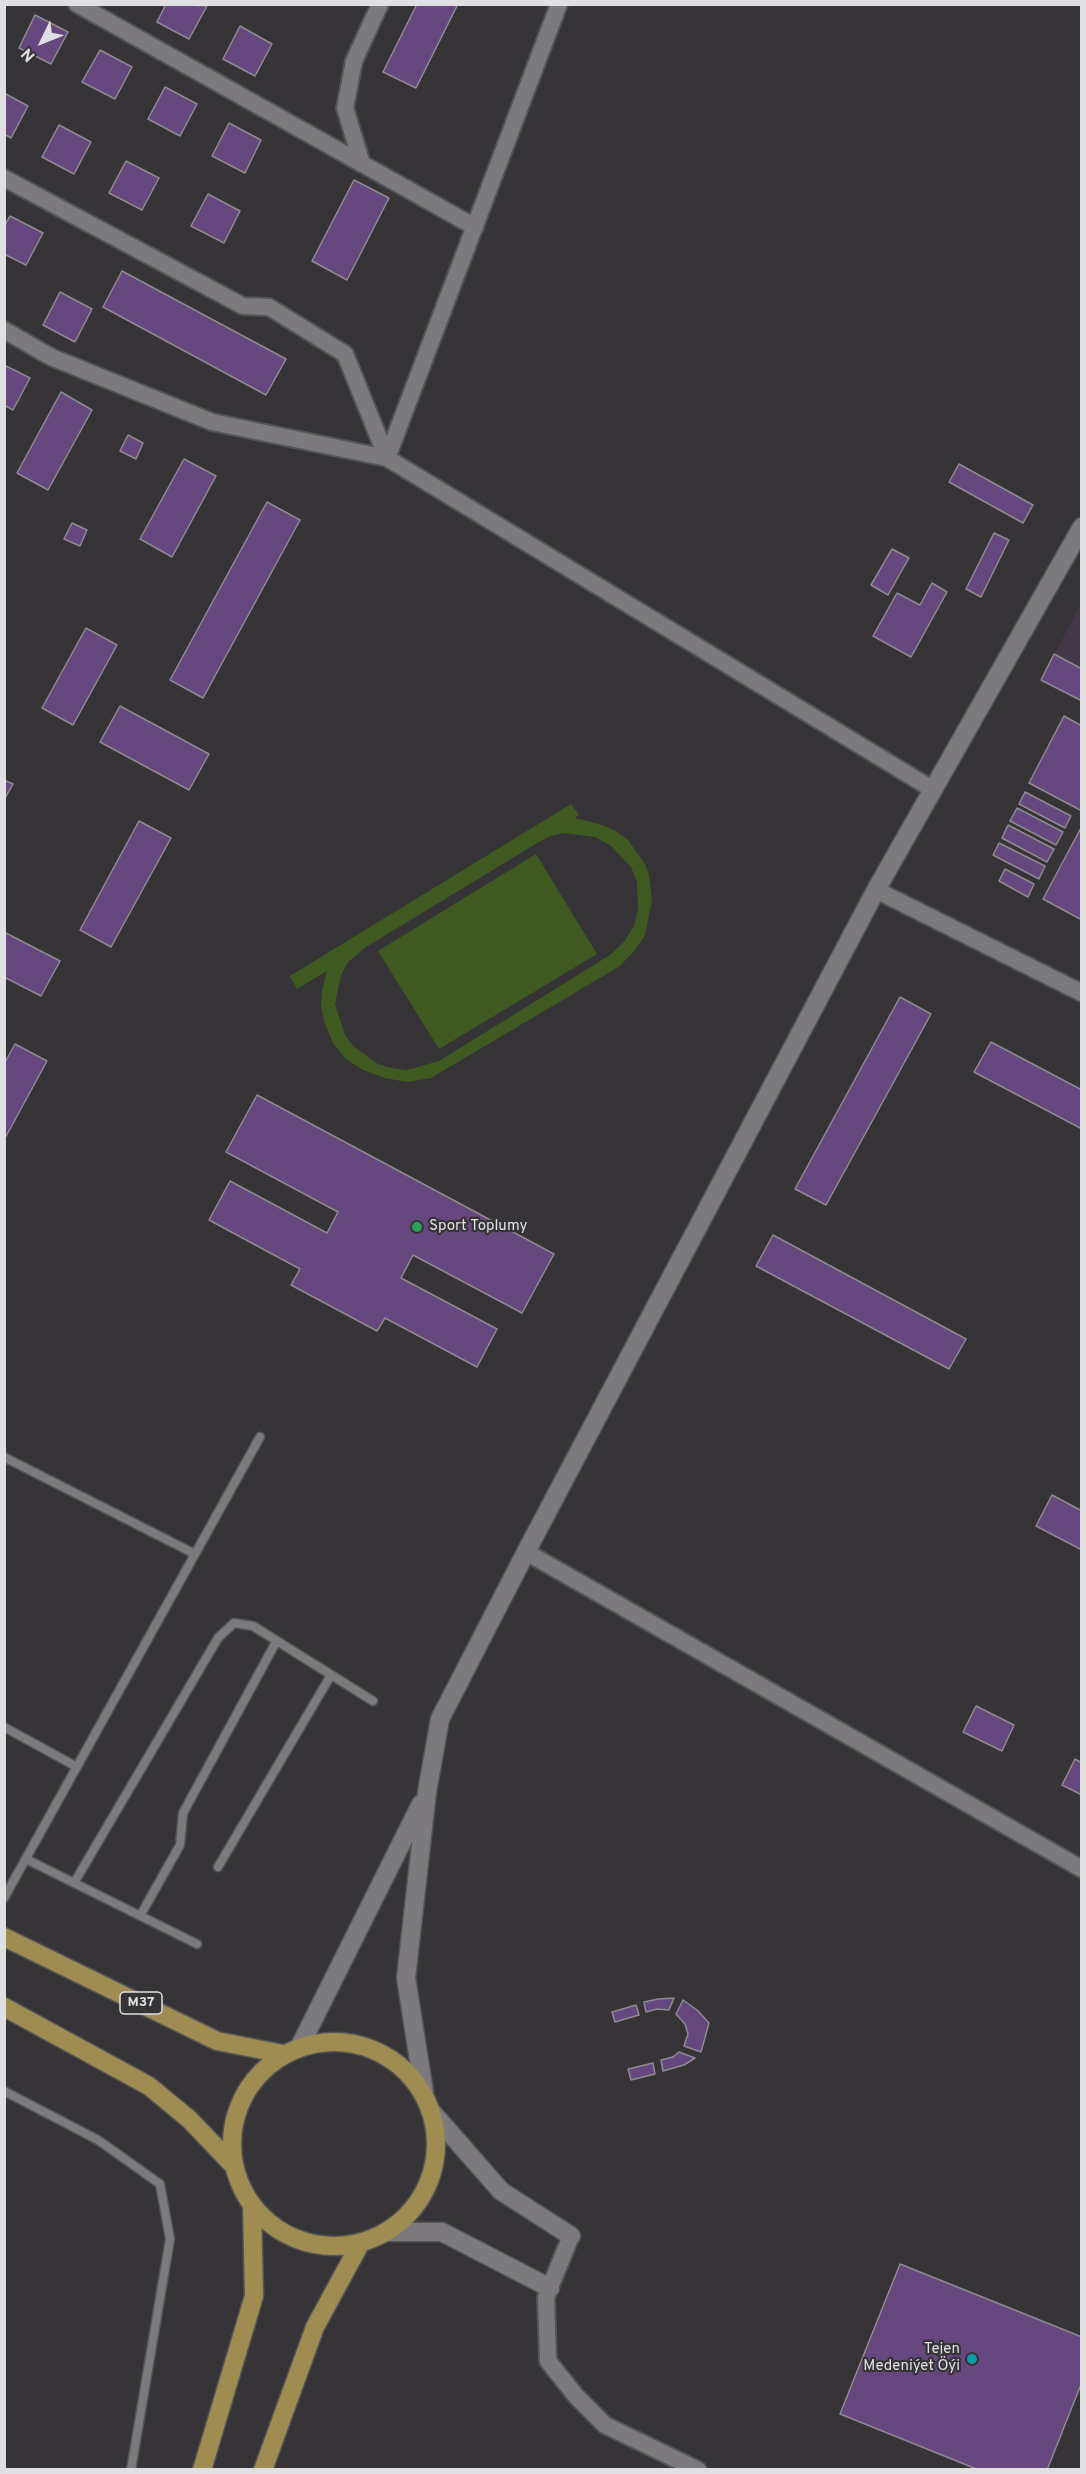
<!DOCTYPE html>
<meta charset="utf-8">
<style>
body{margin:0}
#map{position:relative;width:1086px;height:2474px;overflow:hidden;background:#363437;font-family:Overpass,sans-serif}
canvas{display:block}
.frame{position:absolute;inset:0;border:6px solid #e0dfe1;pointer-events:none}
.north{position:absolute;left:12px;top:12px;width:60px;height:60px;-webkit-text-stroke:4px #363437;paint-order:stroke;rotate:227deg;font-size:16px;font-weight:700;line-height:24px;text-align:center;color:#e0dfe1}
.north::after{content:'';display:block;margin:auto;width:21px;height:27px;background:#e0dfe1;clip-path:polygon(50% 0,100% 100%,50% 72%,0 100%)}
</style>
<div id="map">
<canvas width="1086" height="2474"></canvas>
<div class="frame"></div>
<div class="north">N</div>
</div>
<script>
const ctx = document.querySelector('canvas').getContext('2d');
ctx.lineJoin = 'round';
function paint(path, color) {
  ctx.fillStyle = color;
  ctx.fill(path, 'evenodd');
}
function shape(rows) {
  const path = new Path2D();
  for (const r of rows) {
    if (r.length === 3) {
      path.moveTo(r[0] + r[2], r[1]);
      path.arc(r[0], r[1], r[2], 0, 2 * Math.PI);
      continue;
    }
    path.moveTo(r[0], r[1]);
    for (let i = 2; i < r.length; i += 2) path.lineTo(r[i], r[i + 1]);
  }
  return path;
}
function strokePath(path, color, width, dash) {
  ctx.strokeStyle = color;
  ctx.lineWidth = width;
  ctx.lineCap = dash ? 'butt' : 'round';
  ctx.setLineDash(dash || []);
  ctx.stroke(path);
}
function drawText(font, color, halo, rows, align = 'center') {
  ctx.font = font + ' Overpass,sans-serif';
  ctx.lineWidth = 4.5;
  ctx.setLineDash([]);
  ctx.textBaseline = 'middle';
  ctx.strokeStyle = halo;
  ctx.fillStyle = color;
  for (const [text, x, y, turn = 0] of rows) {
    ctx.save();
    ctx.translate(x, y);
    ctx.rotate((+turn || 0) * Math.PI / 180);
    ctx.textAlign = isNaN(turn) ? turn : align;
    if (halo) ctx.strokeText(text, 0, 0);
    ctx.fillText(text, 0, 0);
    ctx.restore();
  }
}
paint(shape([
 [1081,603,1081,701,1041,680]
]), '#423848');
paint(shape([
 [571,804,579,815,575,818,603,825,616,831,628,840,645,864,649,875,652,900,645,935,635,950,620,966,431,1078,407,1082,385,1078,363,1070,346,1059,333,1043,325,1024,321,1006,322,990,327,971,297,989,290,976],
 [564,833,595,837,610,845,631,867,637,882,638,909,634,926,624,942,610,955,439,1061,407,1070,391,1068,378,1064,353,1046,345,1035,335,1004,341,975,348,962,366,947,534,845,550,836],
 [536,854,597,954,439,1049,378,951]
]), '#3f5a21');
const building = shape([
 [166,4,207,6,189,39,157,22,166,4],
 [417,4,458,4,416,88,383,72,417,4],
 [35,15,68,32,51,64,19,48,35,15],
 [240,26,272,44,255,76,223,59,240,26],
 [100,50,132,67,115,99,82,82,100,50],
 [165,87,197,104,180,136,148,119,165,87],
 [4,93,28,106,11,138,4,134,4,93],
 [229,123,261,140,245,173,212,156,229,123],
 [59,125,91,142,74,174,42,157,59,125],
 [126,161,159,178,142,210,109,193,126,161],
 [354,180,389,198,347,280,312,261,354,180],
 [208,194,240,211,224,243,191,226,208,194],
 [10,216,43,233,26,265,4,254,4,227,10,216],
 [122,271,286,359,266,395,103,307,122,271],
 [60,292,92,309,75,342,43,325,60,292],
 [4,365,30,378,13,410,4,405,4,365],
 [61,392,92,410,48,490,17,473,61,392],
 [128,435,143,443,136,459,120,451,128,435],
 [184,459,216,476,172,557,140,539,184,459],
 [959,464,1033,505,1023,523,949,482,959,464],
 [267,502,300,520,203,698,170,680,267,502],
 [72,523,87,530,80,546,64,539,72,523],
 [994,533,1009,540,981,597,966,589,994,533],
 [892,549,909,558,888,595,871,585,892,549],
 [932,583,947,592,911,657,873,636,897,593,920,605,932,583],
 [86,628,117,645,73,725,42,708,86,628],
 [1054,654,1082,669,1082,701,1041,680,1054,654],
 [120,706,209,754,189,790,100,742,120,706],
 [1064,716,1082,726,1082,811,1029,783,1064,716],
 [4,780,13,784,4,800,4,780],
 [1025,792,1071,816,1065,828,1019,804,1025,792],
 [1017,808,1063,832,1056,845,1010,821,1017,808],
 [139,821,171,838,111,947,80,930,139,821],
 [1008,825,1054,849,1047,862,1002,838,1008,825],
 [1082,826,1082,920,1043,899,1082,826],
 [999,843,1045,866,1039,879,993,855,999,843],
 [1005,869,1034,884,1028,897,999,881,1005,869],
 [4,932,60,961,41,996,4,977,4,932],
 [900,997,931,1014,826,1205,795,1189,900,997],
 [991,1042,1082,1090,1082,1129,974,1072,991,1042],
 [15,1044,47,1061,4,1140,4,1064,15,1044],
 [257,1095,554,1254,522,1313,413,1255,401,1278,497,1329,477,1367,385,1318,377,1331,291,1285,300,1269,209,1220,230,1181,327,1233,338,1212,226,1152,257,1095],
 [773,1235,966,1339,949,1369,756,1266,773,1235],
 [1052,1495,1082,1511,1082,1550,1036,1526,1052,1495],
 [976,1706,1014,1725,1002,1751,963,1732,976,1706],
 [1075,1759,1082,1763,1082,1795,1062,1785,1075,1759],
 [674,1998,669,2010,657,2009,646,2012,644,2002,658,1999,674,1998],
 [683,2000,697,2010,709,2023,701,2052,684,2046,688,2034,685,2024,676,2014,683,2000],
 [636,2005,639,2015,615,2022,612,2012,636,2005],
 [679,2052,695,2058,684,2065,663,2071,661,2060,673,2057,679,2052],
 [653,2063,655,2074,631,2080,628,2069,653,2063],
 [900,2264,1082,2337,1082,2382,1047,2470,979,2470,840,2414,900,2264]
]);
paint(building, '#67477f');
strokePath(building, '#8d8b8e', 1.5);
const service = shape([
 [4,1457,195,1554],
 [4,1727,77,1767],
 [26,1859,197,1944],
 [218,1867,331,1675],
 [74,1883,218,1638,234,1623,253,1626,373,1701],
 [4,1898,260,1437],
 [140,1916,180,1845,183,1813,276,1642],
 [4,2091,98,2140,160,2184,170,2239,131,2470]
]);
const minor = shape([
 [77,4,475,227],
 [362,164,345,108,354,61,380,4],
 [4,178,243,306,269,307,345,354,387,458],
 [4,330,51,357,212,422,387,458,932,789],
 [387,458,559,4],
 [876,890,1082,993],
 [526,1552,1082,1869],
 [571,2236,546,2297,548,2361,576,2396,605,2425,698,2470]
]);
const tertiary = shape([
 [300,2046,421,1804],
 [424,2092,406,1978,427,1792,440,1719,526,1552,876,890,1082,527],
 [430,2110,501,2191,571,2236],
 [389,2232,442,2232,550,2288]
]);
const trunk = shape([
 [4,1937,217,2041,283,2054],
 [4,2007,149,2086,189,2119,233,2165],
 [334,2144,102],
 [202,2470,254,2296,252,2205],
 [263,2470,315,2327,360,2244]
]);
strokePath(service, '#545355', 11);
strokePath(minor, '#545355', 20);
strokePath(tertiary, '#545355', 21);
strokePath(trunk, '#545355', 21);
strokePath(service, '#7c7a7d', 8);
strokePath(minor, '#7c7a7d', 16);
strokePath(tertiary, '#7c7a7d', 18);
strokePath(trunk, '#9e8c51', 18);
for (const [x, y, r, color] of [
 [417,1227,6,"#2e9e5b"],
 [972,2359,6,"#0f9aa8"]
]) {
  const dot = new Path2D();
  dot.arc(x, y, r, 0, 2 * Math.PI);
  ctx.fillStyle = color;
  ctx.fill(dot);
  strokePath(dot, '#363437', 2);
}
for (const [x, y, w] of [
 [141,2003,42]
]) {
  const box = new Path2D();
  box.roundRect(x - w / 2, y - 11, w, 22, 4.5);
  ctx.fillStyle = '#363437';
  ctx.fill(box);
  strokePath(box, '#e0dfe1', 1.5);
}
drawText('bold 14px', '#e0dfe1', null, [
 ["M37",141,2003]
]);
drawText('15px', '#e0dfe1', '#363437', [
 ["Sport Toplumy",429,1227],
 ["Tejen",960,2350,"right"],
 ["Medeniýet Öýi",960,2367,"right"]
], 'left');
</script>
